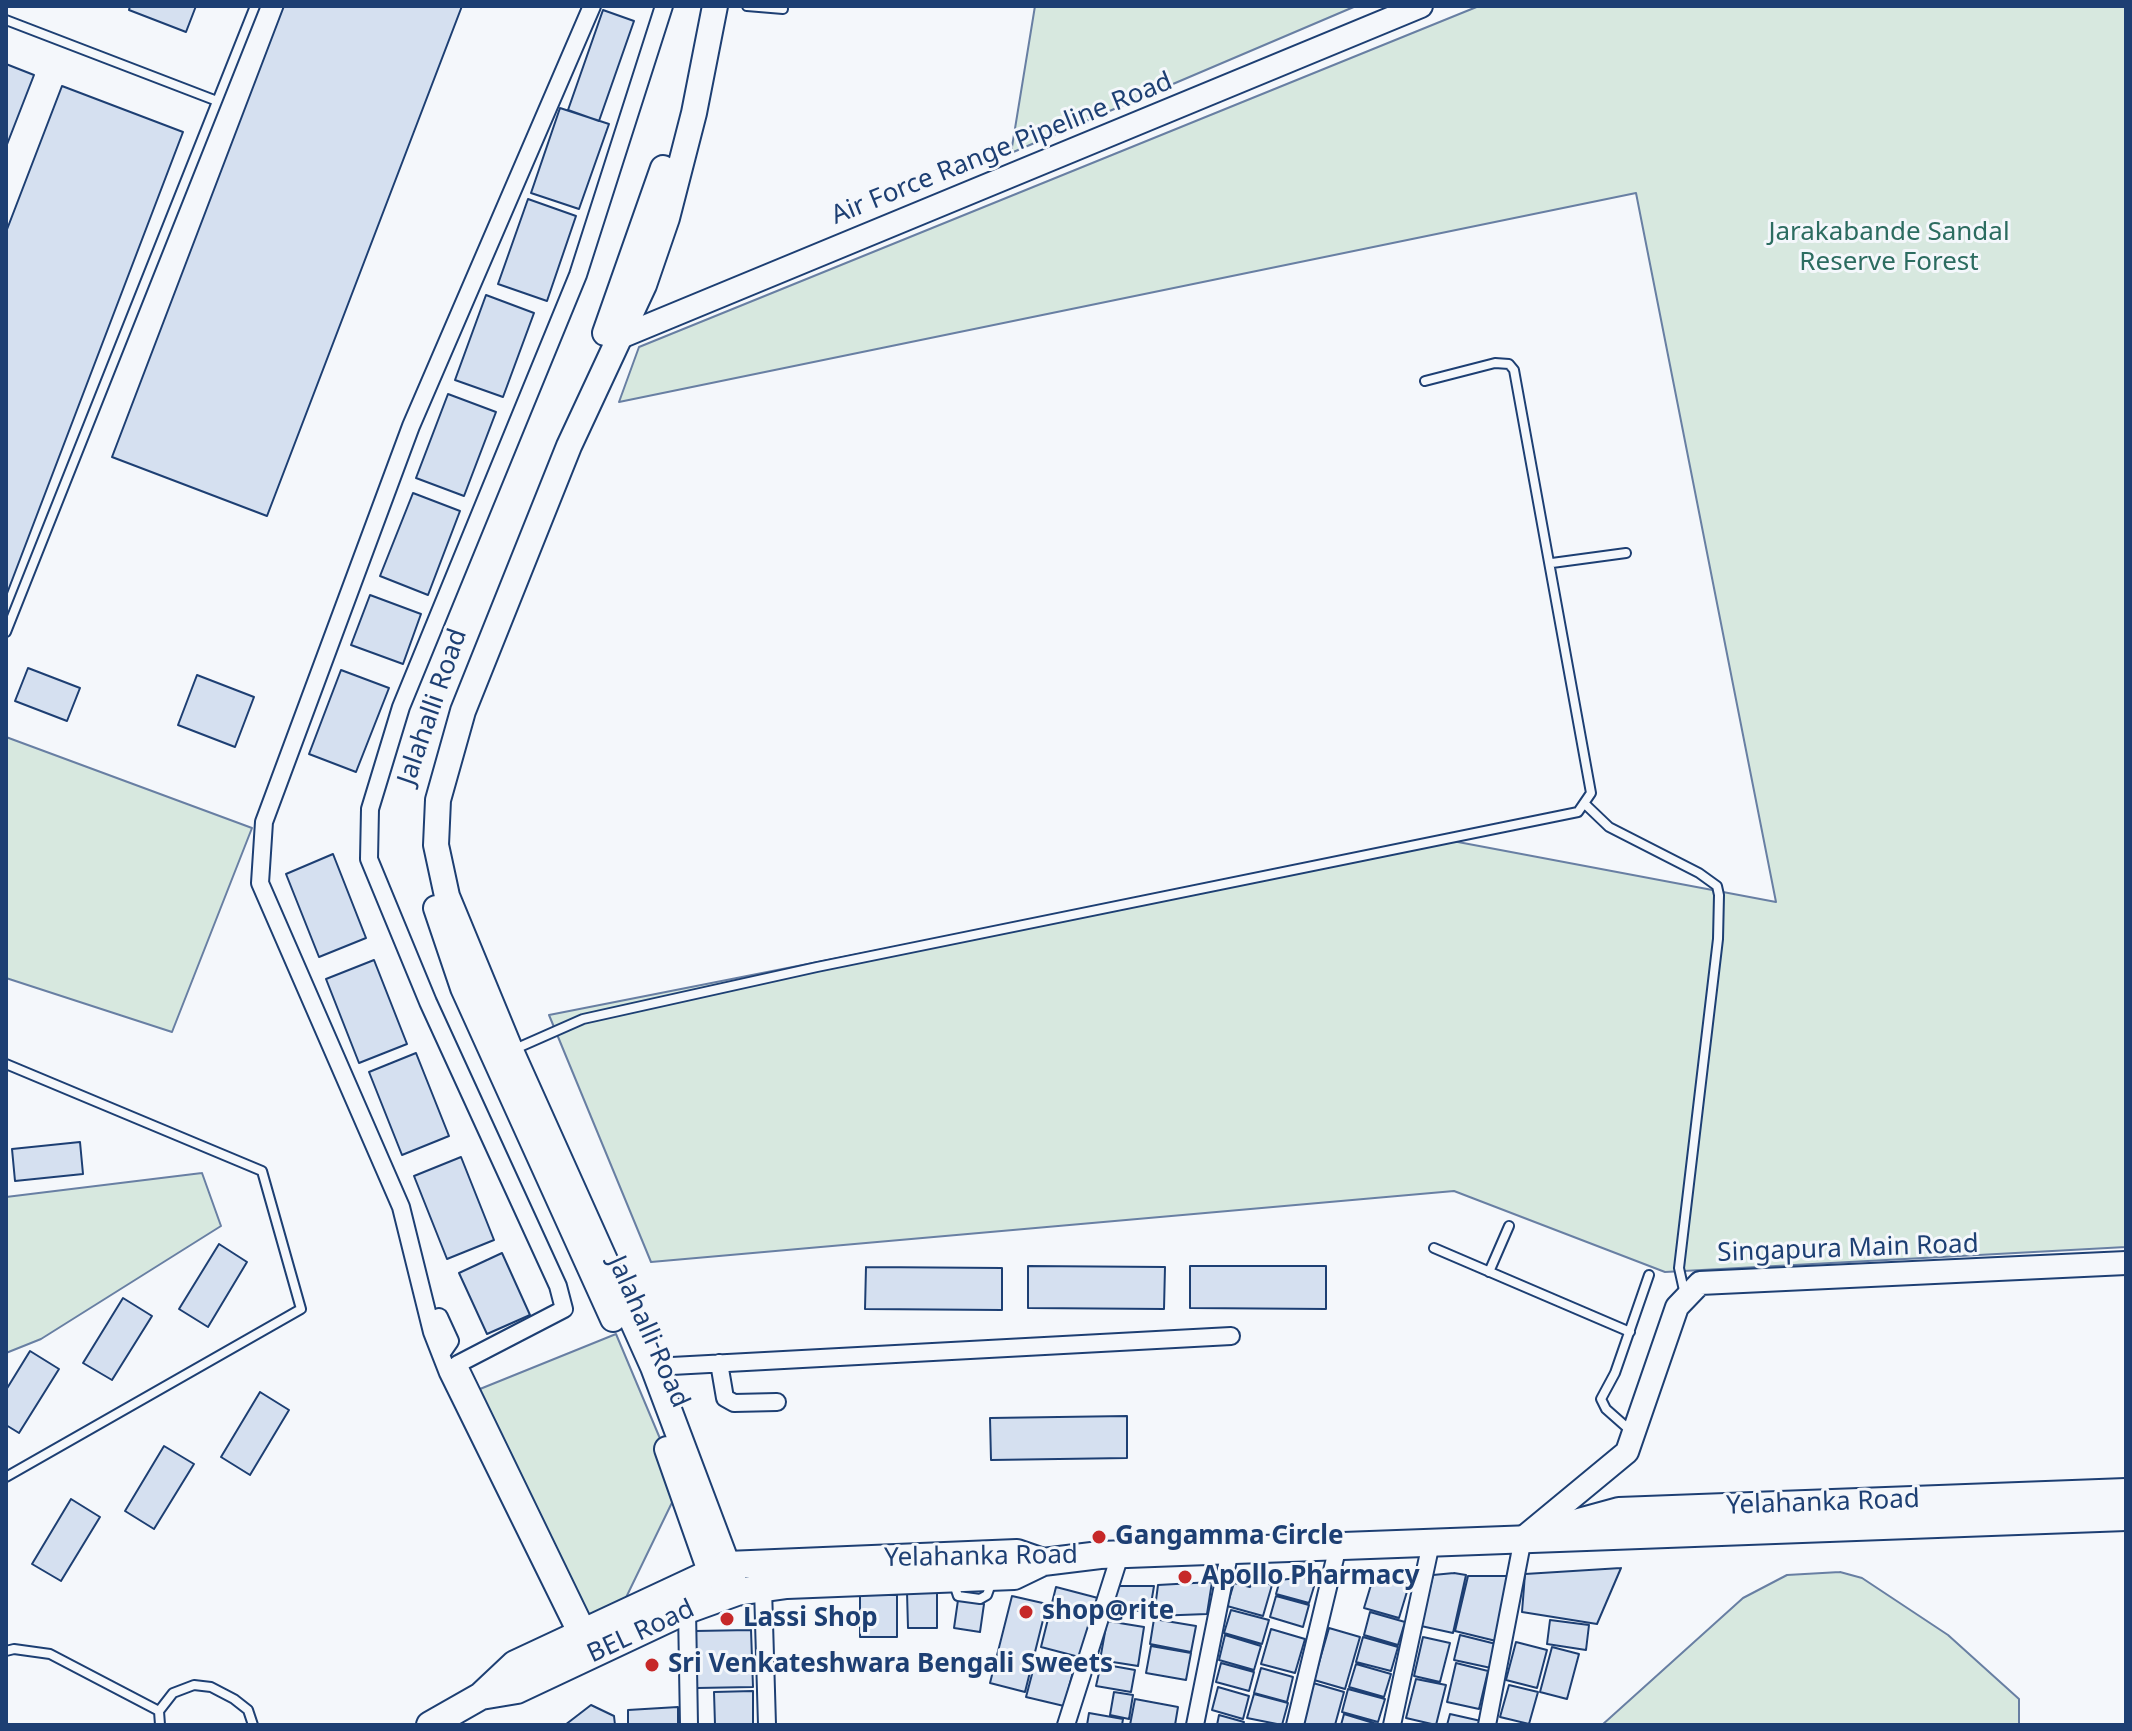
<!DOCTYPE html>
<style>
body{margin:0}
#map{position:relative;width:2132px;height:1731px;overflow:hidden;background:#f4f7fb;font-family:"Noto Sans",sans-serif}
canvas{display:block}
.frame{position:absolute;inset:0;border:8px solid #1d3f73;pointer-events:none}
</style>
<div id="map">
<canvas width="2132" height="1731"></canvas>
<div class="frame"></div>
</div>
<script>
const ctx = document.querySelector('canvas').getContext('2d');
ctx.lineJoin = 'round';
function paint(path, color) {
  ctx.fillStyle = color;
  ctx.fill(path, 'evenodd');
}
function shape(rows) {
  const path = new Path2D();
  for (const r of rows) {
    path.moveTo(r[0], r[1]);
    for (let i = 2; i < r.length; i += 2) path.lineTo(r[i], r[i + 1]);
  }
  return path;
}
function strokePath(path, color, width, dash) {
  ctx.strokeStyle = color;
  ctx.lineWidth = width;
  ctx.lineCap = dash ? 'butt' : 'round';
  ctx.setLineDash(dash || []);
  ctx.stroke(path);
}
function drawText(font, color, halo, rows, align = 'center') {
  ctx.font = font + ' "Noto Sans",sans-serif';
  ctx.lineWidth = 6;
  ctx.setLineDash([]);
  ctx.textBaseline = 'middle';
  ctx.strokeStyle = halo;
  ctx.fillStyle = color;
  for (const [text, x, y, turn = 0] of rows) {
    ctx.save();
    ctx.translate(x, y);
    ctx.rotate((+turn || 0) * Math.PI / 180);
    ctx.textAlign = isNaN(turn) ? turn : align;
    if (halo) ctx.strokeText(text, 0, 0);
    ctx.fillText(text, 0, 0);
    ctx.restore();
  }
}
const green = shape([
 [1035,6,1356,6,1011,153,1035,6],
 [1479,6,2126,6,2126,1247,1665,1272,1454,1191,651,1262,549,1015,1442,839,1776,902,1636,193,619,402,639,347,1479,6],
 [6,737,252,828,172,1032,6,978,6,737],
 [202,1173,221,1226,41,1339,6,1353,6,1197,202,1173],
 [616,1334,680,1486,619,1612,593,1626,475,1391,616,1334],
 [1840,1572,1862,1578,1948,1635,2019,1699,2019,1725,1602,1725,1743,1598,1787,1575,1840,1572]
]);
paint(green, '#d7e8df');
strokePath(green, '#687fa3', 2);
const building = shape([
 [130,6,196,6,186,32,129,10,130,6],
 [284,6,462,6,267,516,112,457,284,6],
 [603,10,634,21,599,121,568,110,603,10],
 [6,64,34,75,6,147,6,64],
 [62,86,183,132,6,596,6,232,62,86],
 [560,108,609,124,579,209,531,193,560,108],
 [528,199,576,216,547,301,498,284,528,199],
 [486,295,534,313,503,397,455,380,486,295],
 [448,394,496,412,464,496,416,478,448,394],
 [413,493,460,511,428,595,380,576,413,493],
 [370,595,421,614,403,664,351,645,370,595],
 [28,668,80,688,67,721,15,701,28,668],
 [341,670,389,688,356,772,309,754,341,670],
 [197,675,254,697,235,747,178,725,197,675],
 [333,854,366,938,319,957,286,874,333,854],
 [374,960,407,1044,359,1063,326,979,374,960],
 [416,1053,449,1136,402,1155,369,1072,416,1053],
 [80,1142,83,1174,15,1181,12,1149,80,1142],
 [461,1157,494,1240,447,1259,414,1176,461,1157],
 [219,1244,247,1262,208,1327,179,1309,219,1244],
 [502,1253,530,1315,487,1334,459,1273,502,1253],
 [1028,1266,1165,1267,1164,1309,1028,1308,1028,1266],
 [1190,1266,1326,1266,1326,1309,1190,1308,1190,1266],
 [866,1267,1002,1268,1002,1310,865,1309,866,1267],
 [123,1298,152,1316,112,1380,83,1363,123,1298],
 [30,1351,59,1369,19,1433,6,1425,6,1390,30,1351],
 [260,1392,289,1410,250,1475,221,1457,260,1392],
 [1127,1416,1127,1458,991,1460,990,1418,1127,1416],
 [164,1446,194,1464,154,1529,125,1511,164,1446],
 [71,1499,100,1517,61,1581,32,1564,71,1499],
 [1621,1568,1597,1624,1522,1612,1525,1574,1621,1568],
 [1454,1573,1466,1575,1453,1633,1421,1626,1433,1575,1454,1573],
 [1374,1575,1409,1585,1399,1618,1364,1608,1374,1575],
 [1468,1576,1511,1576,1496,1641,1455,1631,1468,1576],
 [1305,1577,1316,1580,1309,1603,1276,1594,1280,1580,1305,1577],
 [1253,1579,1272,1585,1263,1616,1227,1606,1234,1583,1250,1587,1253,1579],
 [1212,1582,1207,1614,1154,1616,1158,1585,1212,1582],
 [1115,1586,1154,1586,1150,1610,1112,1612,1115,1586],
 [1056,1587,1098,1598,1083,1658,1041,1647,1056,1587],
 [907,1592,937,1592,937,1628,908,1628,907,1592],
 [860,1595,897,1595,897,1637,860,1637,860,1595],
 [1012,1596,1047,1604,1025,1692,990,1683,1012,1596],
 [1276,1596,1309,1605,1303,1627,1270,1617,1276,1596],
 [958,1600,984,1604,980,1632,954,1628,958,1600],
 [1231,1610,1269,1620,1262,1644,1224,1633,1231,1610],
 [1370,1612,1405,1622,1398,1645,1364,1635,1370,1612],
 [1154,1619,1196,1626,1191,1652,1150,1644,1154,1619],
 [1550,1620,1589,1625,1586,1650,1547,1644,1550,1620],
 [1107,1621,1144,1627,1138,1666,1100,1660,1107,1621],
 [1329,1628,1360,1637,1345,1689,1314,1680,1329,1628],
 [1271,1629,1305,1639,1295,1673,1261,1664,1271,1629],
 [751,1630,753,1687,697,1688,695,1631,751,1630],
 [1225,1635,1261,1646,1254,1670,1219,1660,1225,1635],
 [1460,1635,1496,1644,1491,1668,1454,1660,1460,1635],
 [1363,1637,1398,1647,1391,1671,1356,1662,1363,1637],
 [1423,1637,1450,1643,1440,1682,1414,1676,1423,1637],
 [1516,1642,1547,1650,1537,1688,1506,1680,1516,1642],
 [1151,1646,1191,1653,1186,1680,1146,1673,1151,1646],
 [1552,1647,1579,1654,1567,1699,1540,1692,1552,1647],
 [1036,1659,1074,1668,1064,1706,1026,1697,1036,1659],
 [1221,1663,1254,1672,1249,1691,1216,1682,1221,1663],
 [1456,1663,1488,1671,1479,1709,1447,1702,1456,1663],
 [1101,1664,1135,1670,1131,1692,1096,1686,1101,1664],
 [1356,1664,1391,1674,1384,1697,1349,1687,1356,1664],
 [1261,1668,1293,1677,1287,1702,1254,1693,1261,1668],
 [1416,1679,1446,1685,1436,1725,1406,1718,1416,1679],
 [1313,1683,1344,1692,1335,1725,1301,1725,1313,1683],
 [1509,1685,1538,1692,1529,1724,1500,1717,1509,1685],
 [1218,1687,1249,1696,1243,1719,1212,1710,1218,1687],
 [1348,1689,1385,1699,1378,1722,1342,1712,1348,1689],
 [753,1691,753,1725,715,1725,714,1692,753,1691],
 [1114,1692,1133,1695,1129,1719,1110,1715,1114,1692],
 [1254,1694,1288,1703,1282,1725,1247,1718,1254,1694],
 [1135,1699,1178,1707,1175,1725,1130,1725,1135,1699],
 [591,1705,614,1716,615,1725,565,1725,591,1705],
 [678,1707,678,1725,628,1725,628,1710,678,1707],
 [1089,1713,1123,1719,1122,1725,1087,1725,1089,1713],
 [1344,1714,1380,1725,1341,1725,1344,1714],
 [1450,1714,1481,1721,1480,1725,1447,1725,1450,1714],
 [1219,1715,1244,1722,1243,1725,1217,1725,1219,1715]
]);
paint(building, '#d5e0f0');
strokePath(building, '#1d3f73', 2);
const service = shape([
 [747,6,783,9],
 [6,20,217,101],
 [1552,563,1626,553],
 [6,632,255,6],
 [1586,805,1609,827,1699,873,1717,886,1719,895,1718,939,1679,1268,1685,1295],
 [515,1049,583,1019,817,967,1578,812,1591,793,1514,370,1509,364,1495,363,1425,381],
 [6,1064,262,1171,301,1309,6,1477],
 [1434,1248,1630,1332],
 [1489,1272,1509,1226],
 [1632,1432,1606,1409,1601,1399,1615,1373,1649,1275],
 [954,1584,958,1596,980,1599,987,1595,992,1581],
 [6,1651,14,1649,50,1654,159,1711],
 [160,1725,159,1711,173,1693,194,1685,211,1687,234,1699,248,1710,253,1725]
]);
const minor = shape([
 [439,1317,450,1341,441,1354],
 [719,1363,725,1398,734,1403,777,1402],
 [458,1364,587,1630],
 [653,1367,1231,1336],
 [448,1373,458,1364,564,1309,558,1286,428,1002,369,859,370,809,401,707,578,275,664,6],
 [763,1588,767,1725],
 [687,1610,689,1725],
 [577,1635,448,1373,432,1332,401,1207,260,883,264,822,411,426,592,6],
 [1066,1725,1120,1555],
 [1195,1725,1230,1550],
 [1295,1725,1338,1546],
 [1392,1725,1431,1543],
 [1487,1725,1523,1538]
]);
const tertiary = shape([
 [609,335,618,338,1421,6],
 [1523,1538,1627,1452,1677,1307,1700,1283,2126,1263]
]);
const secondary = shape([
 [715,6,694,113,667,218,644,285,569,446,463,711,438,800,436,845,447,896,511,1051,653,1367,734,1582],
 [605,333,663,168],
 [436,908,463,988,613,1319],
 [667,1449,717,1591]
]);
const primary = shape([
 [1557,1528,1619,1511,2126,1492],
 [481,1696,517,1690,687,1610,737,1592,787,1585,1014,1576,1043,1562],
 [430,1725,481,1696,515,1664,727,1565,1017,1553,1043,1562,1100,1555,2126,1517]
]);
strokePath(service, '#1d3f73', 12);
strokePath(minor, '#1d3f73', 20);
strokePath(tertiary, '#1d3f73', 26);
strokePath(secondary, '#1d3f73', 28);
strokePath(primary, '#1d3f73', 30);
strokePath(service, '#f4f7fb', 8);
strokePath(minor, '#f4f7fb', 16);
strokePath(tertiary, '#f4f7fb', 22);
strokePath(secondary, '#f4f7fb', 24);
strokePath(primary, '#f4f7fb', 26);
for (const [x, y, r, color] of [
 [1099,1537,8,"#c62828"],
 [1185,1577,8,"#c62828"],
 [1026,1612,8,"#c62828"],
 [727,1619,8,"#c62828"],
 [652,1665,8,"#c62828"]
]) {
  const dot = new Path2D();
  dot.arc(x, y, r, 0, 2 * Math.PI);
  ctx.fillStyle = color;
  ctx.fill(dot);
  strokePath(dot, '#f4f7fb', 3);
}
drawText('26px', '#1d3f73', '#f4f7fb', [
 ["Air Force Range Pipeline Road",1002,149,-22],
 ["Jalahalli Road",433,707,-71],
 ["Singapura Main Road",1848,1249,-2],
 ["Jalahalli Road",648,1332,66],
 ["Yelahanka Road",1823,1503,-2],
 ["Yelahanka Road",981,1557,-1],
 ["BEL Road",641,1632,-25]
]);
drawText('26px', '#2c6c60', '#f4f7fb', [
 ["Jarakabande Sandal",1889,233],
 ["Reserve Forest",1889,263]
]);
drawText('bold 26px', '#1d3f73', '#f4f7fb', [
 ["Gangamma Circle",1115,1537],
 ["Apollo Pharmacy",1201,1577],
 ["shop@rite",1042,1612],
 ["Lassi Shop",743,1619],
 ["Sri Venkateshwara Bengali Sweets",668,1665]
], 'left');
</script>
